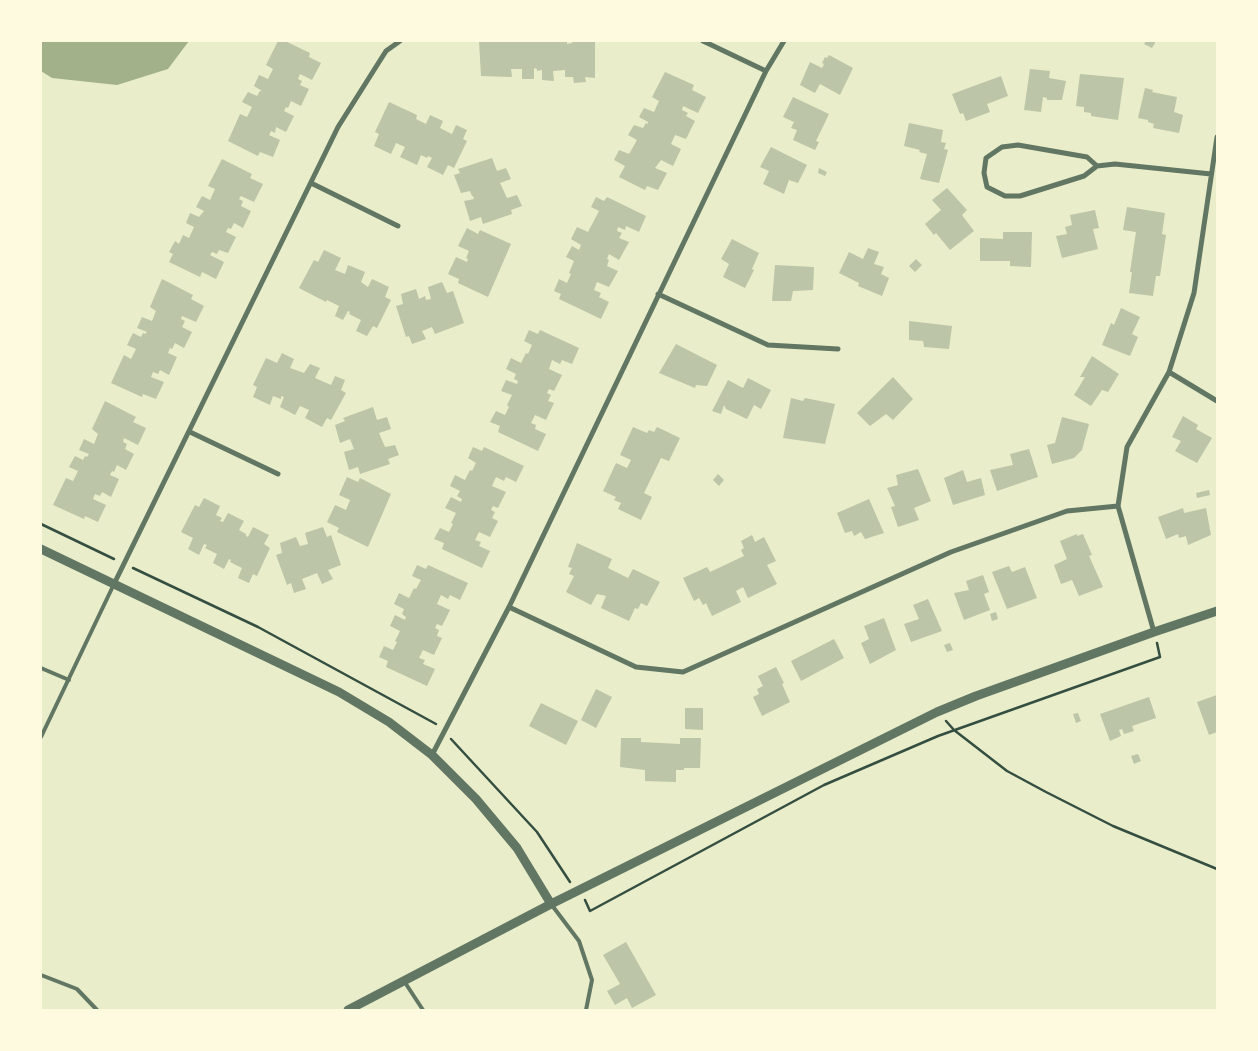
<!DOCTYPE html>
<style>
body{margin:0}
#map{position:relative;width:1258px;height:1051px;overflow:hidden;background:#e9edc9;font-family:"DejaVu Sans",sans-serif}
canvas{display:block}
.frame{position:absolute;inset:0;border:42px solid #fefae0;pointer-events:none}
</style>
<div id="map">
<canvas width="1258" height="1051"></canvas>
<div class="frame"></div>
</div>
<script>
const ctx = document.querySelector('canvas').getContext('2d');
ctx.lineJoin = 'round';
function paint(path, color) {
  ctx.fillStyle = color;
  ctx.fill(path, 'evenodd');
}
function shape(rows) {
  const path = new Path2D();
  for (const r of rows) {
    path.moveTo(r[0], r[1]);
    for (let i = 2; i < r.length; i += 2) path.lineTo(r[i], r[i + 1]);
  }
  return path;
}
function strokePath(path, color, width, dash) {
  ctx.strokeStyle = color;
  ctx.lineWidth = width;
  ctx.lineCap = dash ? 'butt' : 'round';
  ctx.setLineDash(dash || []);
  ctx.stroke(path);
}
paint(shape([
 [41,41,189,41,168,69,117,85,52,78,41,71]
]), '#a3b18a');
paint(shape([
 [278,41,285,41,310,53,309,57,321,63,312,80,300,74,298,79,302,81,300,85,309,89,301,106,291,101,288,108,286,107,284,111,294,116,286,132,276,127,275,133,271,131,269,135,280,140,273,157,260,152,258,156,228,141,240,114,247,117,252,107,242,102,248,92,257,96,260,91,262,91,254,86,259,75,268,79,273,69,266,65],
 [479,41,567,41,567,44,572,43,572,41,595,42,595,78,585,77,586,82,574,83,573,77,565,77,565,70,553,71,554,81,542,80,542,70,537,71,537,69,534,68,534,79,522,79,522,69,511,69,512,77,481,76],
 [1146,41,1156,41,1152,48,1144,44],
 [829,55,853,68,840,95,820,84,815,93,800,85,810,62,822,68,824,64,822,63,825,57,827,58],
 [1030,69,1050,71,1049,78,1066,81,1062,100,1047,100,1047,98,1043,97,1041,112,1024,110],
 [665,72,694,85,692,90,706,97,698,113,683,106,682,110,688,113,686,116,695,121,686,139,675,135,671,144,681,149,673,166,661,160,655,168,667,173,658,190,647,186,645,190,619,177,625,166,614,160,619,150,629,154,637,140,628,135,634,125,643,128,646,123,648,124,648,122,639,117,644,108,654,112,659,101,652,97],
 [1080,74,1124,78,1118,120,1091,116,1091,113,1084,112,1084,107,1076,106],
 [1001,76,1008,96,987,104,990,112,966,121,963,113,960,114,952,94],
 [1145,88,1153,90,1152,92,1177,97,1174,112,1183,115,1179,133,1153,128,1154,124,1148,122,1148,120,1138,118],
 [793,97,829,114,816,141,819,142,815,150,793,140,797,130,791,128,794,122,783,117],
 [389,102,417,115,416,119,426,124,430,115,443,121,440,128,452,134,456,125,467,130,463,139,467,141,454,168,448,165,443,175,427,167,432,158,428,156,427,158,421,155,417,165,400,157,405,147,396,143,391,154,374,146,379,134,375,132],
 [909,123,943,130,941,142,946,143,944,149,948,150,939,183,920,179,927,154,919,152,920,150,904,146],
 [771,147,807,165,798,183,789,180,784,194,763,184,769,171,760,167],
 [492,158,497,171,506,168,511,179,500,183,507,198,517,195,522,206,511,210,512,214,483,224,481,217,470,221,464,201,474,199,473,196,472,196,470,191,461,193,454,175,460,173,458,169],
 [222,159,252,174,250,178,263,184,254,202,241,196,239,199,243,201,241,206,251,211,243,228,234,223,231,229,228,228,226,232,236,237,228,253,219,250,217,254,212,252,210,255,224,262,216,279,202,272,200,277,169,262,173,254,169,252,175,241,179,244,183,235,189,238,194,227,186,223,190,213,199,217,204,211,196,207,202,196,210,200,215,189,208,186],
 [819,168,827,172,825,176,818,173],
 [947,188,967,210,962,215,974,231,950,250,936,233,934,235,925,224,941,210,932,200],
 [596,197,604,201,607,197,646,216,639,232,626,226,625,230,618,227,617,231,622,233,619,238,629,242,619,260,609,254,607,259,609,260,607,266,618,271,609,287,597,282,594,290,601,293,599,297,609,302,601,319,559,299,561,294,554,291,559,279,567,283,571,274,569,273,574,261,566,257,572,246,579,250,581,245,571,239,577,227,588,232,599,211,591,207],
 [1127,207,1165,213,1162,234,1166,235,1160,276,1156,276,1153,296,1129,293,1132,272,1130,272,1136,232,1123,230],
 [1095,210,1099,228,1093,229,1098,249,1062,258,1056,236,1067,234,1065,227,1072,225,1070,215],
 [467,228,478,234,480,230,511,244,488,297,458,283,459,279,448,274,456,257,467,262,468,259,466,258,469,251,458,246],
 [1003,232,1032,232,1031,267,1010,266,1010,261,980,261,980,238,1003,239],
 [732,239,759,253,752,269,754,270,745,288,723,277,729,264,721,259],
 [868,248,879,252,874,264,884,267,881,274,889,278,882,296,858,286,859,283,839,273,849,252,863,259],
 [324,250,341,258,335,270,345,274,348,265,365,272,361,282,368,287,372,279,389,287,385,297,391,300,377,328,373,326,367,336,356,331,361,320,349,314,350,312,348,311,343,320,335,316,339,306,327,300,326,302,299,288,314,260,318,262],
 [916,259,922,265,915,272,909,266],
 [775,265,814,267,813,290,793,291,791,301,772,301],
 [162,279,193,295,191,299,204,306,196,322,182,316,181,319,185,321,182,327,192,332,184,348,175,343,172,349,170,348,168,353,177,357,169,375,160,370,158,374,153,372,151,377,164,382,156,399,143,394,142,397,111,383,124,355,131,359,136,349,127,345,133,333,141,337,143,333,145,334,147,332,137,328,142,317,152,321,156,311,150,307],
 [442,282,447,293,453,291,464,323,435,334,432,327,422,331,426,339,412,344,409,336,406,337,396,306,403,304,401,294,416,289,419,299,425,296,426,300,431,299,428,287],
 [1121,308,1140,317,1132,334,1138,337,1130,356,1102,345,1111,323,1114,325],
 [909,321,952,326,949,349,924,347,923,341,909,340],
 [529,330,538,334,540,330,579,348,572,364,562,360,560,364,552,360,549,369,562,375,554,391,549,389,547,393,551,395,548,401,554,403,546,420,535,415,531,423,536,425,535,429,546,434,538,451,498,432,500,426,490,422,496,411,505,415,509,407,507,405,512,395,501,391,506,380,517,384,518,381,514,379,516,374,506,369,511,358,521,363,526,353,528,354,532,345,524,341],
 [676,344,717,365,707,386,696,385,695,388,659,373],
 [282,353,294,359,290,368,304,373,310,364,320,368,315,378,331,385,335,376,345,380,341,390,346,393,331,420,327,418,322,427,305,418,309,410,300,406,295,415,280,407,284,397,281,396,281,399,273,396,270,405,253,397,257,387,253,385,266,358,277,363],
 [1092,356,1119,374,1108,392,1102,390,1091,406,1074,395,1085,377,1080,377],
 [893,377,913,399,893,420,886,414,870,426,857,413],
 [748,378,771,390,761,409,754,405,747,419,726,409,724,405,721,414,712,411,728,380,743,388],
 [791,398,803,401,805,398,835,404,825,444,783,438],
 [105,401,136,417,133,422,146,428,138,445,124,438,123,442,127,444,125,449,134,454,126,470,117,465,114,472,112,471,110,475,119,479,111,497,102,492,100,496,95,494,93,499,106,505,98,522,85,516,84,519,53,505,66,478,73,481,78,471,69,467,75,456,83,460,85,456,87,457,89,454,79,450,84,439,94,444,98,434,92,429],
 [373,407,377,420,387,417,391,429,379,433,385,447,395,445,399,455,388,459,390,464,360,474,358,467,349,470,344,452,354,449,350,439,340,443,335,425,345,421,343,418],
 [1183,416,1198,425,1196,429,1212,438,1197,463,1175,451,1181,441,1172,437],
 [1062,417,1089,424,1082,450,1074,458,1052,464,1047,445,1055,443],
 [633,427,647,433,649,430,654,432,657,427,680,438,669,461,661,458,644,493,652,497,641,520,618,509,621,503,614,500,616,497,603,491,616,463,627,468,631,460,620,455],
 [473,447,482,451,484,447,524,466,516,482,506,477,504,481,496,477,492,486,506,492,498,508,493,506,491,510,495,512,492,518,498,521,490,537,479,532,475,540,481,542,479,546,490,551,482,568,442,549,444,543,434,539,440,528,449,532,453,524,451,523,456,513,445,508,451,497,461,502,462,499,457,496,460,491,450,486,455,475,465,480,470,470,472,471,476,463,468,458],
 [1029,449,1038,477,997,491,990,470,1013,465,1010,454],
 [918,469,931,501,914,508,919,520,898,527,891,507,895,506,887,488,898,485,896,475],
 [963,470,967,482,981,478,985,495,953,505,944,478],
 [718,474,724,480,719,486,713,480],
 [347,477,358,482,360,478,391,494,368,547,337,532,339,528,327,522,335,505,346,510,350,500,339,495],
 [1209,490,1210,495,1197,498,1196,493],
 [204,498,220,506,216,515,222,518,220,521,223,522,228,513,244,521,239,530,246,534,246,536,248,537,253,527,269,535,264,544,270,548,257,576,253,574,249,583,238,578,242,568,230,562,231,560,229,559,224,569,213,563,217,554,205,548,207,545,204,544,199,555,188,549,193,538,181,532,195,505,199,507],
 [869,499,884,533,865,539,861,532,854,536,852,531,845,533,837,513],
 [1183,508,1184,513,1206,508,1211,535,1188,545,1186,536,1179,538,1178,534,1166,539,1158,517],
 [323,527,327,537,331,535,341,565,328,570,333,579,322,584,317,573,302,579,306,589,294,593,291,583,287,585,276,555,282,553,280,543,296,537,300,546,308,544,305,533],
 [1077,534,1077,536,1083,534,1092,555,1089,556,1103,587,1079,596,1072,580,1061,584,1054,565,1067,559,1060,541],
 [752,535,755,542,764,537,776,561,767,565,777,584,748,598,743,587,736,591,741,602,712,616,706,603,703,605,699,598,694,601,683,578,707,567,710,572,744,556,741,550,744,548,741,541],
 [577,543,612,559,608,568,628,578,633,569,660,582,647,606,641,603,638,609,635,608,629,621,601,608,606,596,597,594,591,605,566,592,574,576,569,574,572,568,568,567],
 [417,565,426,569,428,565,468,583,460,600,450,595,448,599,441,595,437,604,450,610,442,626,437,624,435,628,439,630,437,636,442,638,434,655,423,650,419,658,425,660,423,664,435,669,427,686,386,667,388,661,379,657,384,646,393,650,397,642,395,641,400,631,390,626,395,615,405,620,406,617,402,614,404,609,394,604,399,593,409,598,414,588,416,589,421,580,412,576],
 [1009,566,1012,572,1025,567,1037,598,1007,609,992,572],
 [983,575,989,592,984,594,990,610,964,620,954,593,969,590,966,581],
 [928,599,942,631,911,642,904,624,919,619,913,605],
 [996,612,998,619,992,621,990,614],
 [884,618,896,650,870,664,861,643,869,639,864,626],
 [834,639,844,658,801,681,791,661],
 [950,643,953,650,947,652,944,645],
 [776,667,784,683,782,684,790,702,762,716,753,697,759,694,757,689,763,686,758,676],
 [596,689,612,697,596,728,581,720],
 [1217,695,1217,732,1209,735,1197,702],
 [1149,697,1156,718,1132,726,1134,731,1124,734,1122,729,1119,730,1121,736,1110,741,1100,714],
 [541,703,578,721,566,745,529,726],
 [685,708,703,708,703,730,685,729],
 [1078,713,1081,721,1076,723,1073,714],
 [621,738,641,738,641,742,680,744,680,738,701,738,700,768,684,768,684,770,676,770,676,782,645,781,645,770,620,767],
 [1138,754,1141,761,1134,764,1131,756],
 [626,942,656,995,632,1008,627,998,615,1005,607,991,620,984,603,955]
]), '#bcc5a7');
strokePath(shape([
 [41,524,114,559],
 [133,568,258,627,436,724],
 [946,721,954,730,1007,771,1046,792,1113,826,1217,869],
 [451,739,537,832,570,882],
 [585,900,590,911,824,785,938,736,1160,657,1157,643]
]), '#344e41', 2.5);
strokePath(shape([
 [41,668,69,680],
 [41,737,114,584],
 [551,904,579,941,592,980,586,1010],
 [41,975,77,989,97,1010],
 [404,981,423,1010]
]), '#617663', 4);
strokePath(shape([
 [703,41,766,71],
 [1097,166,1087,157,1018,145,1002,147,986,158,984,173,987,187,1005,196,1020,196,1084,176,1097,166,1115,164,1211,174],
 [311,183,398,226],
 [658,294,768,345,838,349],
 [1169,372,1217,401],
 [190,432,278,474],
 [114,584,338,127,386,51,400,41],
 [509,607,636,667,683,672,951,552,1067,511,1118,506],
 [1154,632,1118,506,1127,447,1169,372,1194,293,1217,137],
 [432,755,509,607,766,71,784,41]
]), '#617663', 5);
strokePath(shape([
 [41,549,339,692,389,722,432,755,476,799,517,848,551,904],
 [348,1010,551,904,937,712,976,696,1154,632,1217,611]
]), '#617663', 9);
</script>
